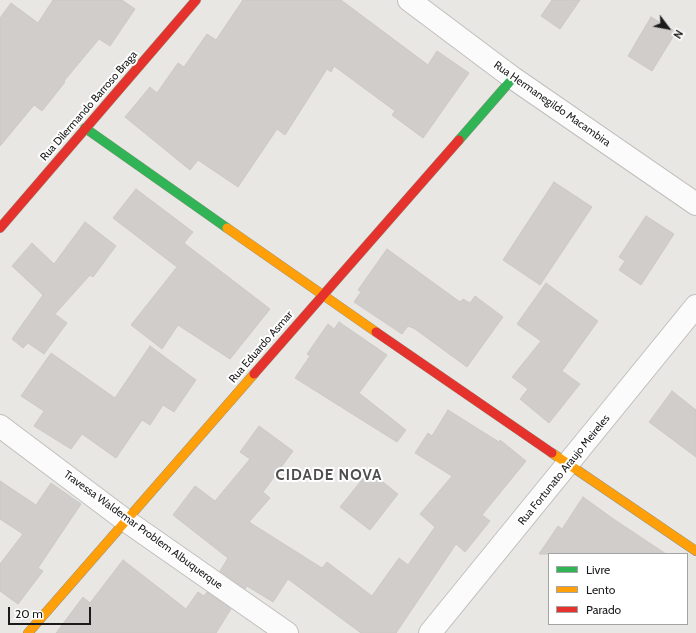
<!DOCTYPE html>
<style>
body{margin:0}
#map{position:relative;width:696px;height:633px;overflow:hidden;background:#e9e7e4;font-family:Cabin,sans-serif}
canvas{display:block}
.legend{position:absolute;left:548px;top:553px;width:140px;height:72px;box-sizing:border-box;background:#fff;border:1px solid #a4a4a4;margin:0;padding:5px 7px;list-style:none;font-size:12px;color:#1b1b1b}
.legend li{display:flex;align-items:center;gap:8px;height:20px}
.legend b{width:20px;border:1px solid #a4a4a4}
.north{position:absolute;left:648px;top:8px;width:40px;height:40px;-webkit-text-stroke:3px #fff;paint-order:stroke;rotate:122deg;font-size:11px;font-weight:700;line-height:16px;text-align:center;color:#1b1b1b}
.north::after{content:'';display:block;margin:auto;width:14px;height:18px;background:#1b1b1b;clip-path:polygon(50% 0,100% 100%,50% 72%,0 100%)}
.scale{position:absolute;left:8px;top:607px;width:83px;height:18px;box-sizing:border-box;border:2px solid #1b1b1b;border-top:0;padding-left:5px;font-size:12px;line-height:14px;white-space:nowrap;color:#1b1b1b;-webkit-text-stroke:3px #fff;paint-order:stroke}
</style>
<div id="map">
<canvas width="696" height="633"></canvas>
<ul class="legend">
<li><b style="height:5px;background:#30b455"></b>Livre</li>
<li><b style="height:5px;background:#ff9f0a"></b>Lento</li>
<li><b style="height:5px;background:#e5322d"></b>Parado</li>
</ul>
<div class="north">N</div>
<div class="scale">20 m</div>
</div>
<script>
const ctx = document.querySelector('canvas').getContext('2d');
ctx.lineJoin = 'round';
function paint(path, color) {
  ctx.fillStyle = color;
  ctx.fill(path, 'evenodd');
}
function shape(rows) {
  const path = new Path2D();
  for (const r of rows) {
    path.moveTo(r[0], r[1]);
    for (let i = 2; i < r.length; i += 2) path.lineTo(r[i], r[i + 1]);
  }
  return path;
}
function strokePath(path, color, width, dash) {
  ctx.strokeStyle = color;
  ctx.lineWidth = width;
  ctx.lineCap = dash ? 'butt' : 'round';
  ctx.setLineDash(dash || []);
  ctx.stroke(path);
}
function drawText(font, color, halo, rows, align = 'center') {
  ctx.font = font + ' Cabin,sans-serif';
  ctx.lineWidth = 4;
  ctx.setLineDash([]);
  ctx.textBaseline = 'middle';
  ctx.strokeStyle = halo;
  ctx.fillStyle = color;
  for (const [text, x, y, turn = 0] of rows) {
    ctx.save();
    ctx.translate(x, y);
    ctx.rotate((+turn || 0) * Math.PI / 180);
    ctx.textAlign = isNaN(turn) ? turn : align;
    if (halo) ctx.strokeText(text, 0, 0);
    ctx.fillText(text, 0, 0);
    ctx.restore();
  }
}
const building = shape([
 [53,0,122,0,135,9,110,46,99,39,64,81,65,82,42,111,34,105,0,146,0,18,11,3,38,23,53,0],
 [243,0,341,0,428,65,437,51,469,73,423,138,392,115,395,111,334,66,331,72,327,69,285,135,277,129,238,187,198,160,190,170,125,117,150,87,157,93,178,63,184,67,207,34,216,40,243,0],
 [552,0,580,0,560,29,541,16,552,0],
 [651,17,676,32,652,71,628,56,651,17],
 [554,182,592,207,540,285,503,260,554,182],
 [136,189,193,232,184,243,270,309,230,359,178,325,162,349,131,325,177,267,113,218,136,189],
 [646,216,674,234,641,285,619,270,625,261,619,257,646,216],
 [85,222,116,246,93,277,90,275,55,314,67,323,44,354,28,343,23,348,12,339,43,295,12,266,32,243,54,264,85,222],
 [387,249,460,302,463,299,470,303,475,296,503,317,467,367,415,329,408,326,402,334,354,302,361,292,358,290,387,249],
 [546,283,598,321,562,371,580,384,549,423,520,399,528,389,512,377,541,341,517,324,546,283],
 [339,322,387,355,359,393,406,430,397,442,295,378,310,356,307,354,328,324,334,329,339,322],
 [150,346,196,380,174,412,163,405,150,425,142,420,116,458,82,434,71,449,34,426,44,411,21,396,51,353,115,398,150,346],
 [672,391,696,410,696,457,649,422,672,391],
 [448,410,499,442,500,440,526,461,482,515,490,521,465,552,456,544,396,633,361,633,288,579,273,602,247,586,245,589,220,571,228,558,173,515,195,486,215,501,250,459,240,452,259,426,293,451,263,492,270,498,249,522,322,568,327,562,372,596,399,558,408,565,435,527,420,514,452,476,415,453,428,433,432,436,448,410],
 [369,471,398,494,370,530,340,507,369,471],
 [0,481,36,505,51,483,81,504,38,568,43,571,18,604,0,591,0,564,23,534,0,519,0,481],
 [583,497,612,518,666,554,539,554,558,526,562,529,583,497],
 [123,560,186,609,198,592,204,596,207,592,231,609,216,633,56,633,83,597,90,603,123,560]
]);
paint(building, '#d0cdcb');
strokePath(building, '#ccc8c5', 1);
const street = shape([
 [409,0,513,78,696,204],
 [0,426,125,520,287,633],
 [430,633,696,306]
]);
const fast = shape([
 [85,128,227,228],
 [459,140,513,78]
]);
const slow = shape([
 [227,228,376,332],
 [552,453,696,551],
 [28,633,254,374]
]);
const jam = shape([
 [0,228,196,0],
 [376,332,552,453],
 [254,374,459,140]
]);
strokePath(street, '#c0bfbe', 24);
strokePath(fast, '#92917d', 10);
strokePath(slow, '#92917d', 10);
strokePath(jam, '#92917d', 10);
strokePath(street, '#fcfbfb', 22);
strokePath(fast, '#30b455', 9);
strokePath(slow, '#ff9f0a', 9);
strokePath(jam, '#e5322d', 9);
drawText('11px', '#1b1b1b', '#fff', [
 ["Rua Hermanegildo Macambira",552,104,35],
 ["Rua Dilermando Barroso Braga",89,106,-49],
 ["Rua Eduardo Asmar",261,347,-49],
 ["Rua Fortunato Araujo Meireles",564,470,-51],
 ["Travessa Waldemar Problem Albuquerque",143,530,36]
]);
ctx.letterSpacing = '1px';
drawText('bold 15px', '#4e4e4e', '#fff', [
 ["CIDADE NOVA",329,476]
]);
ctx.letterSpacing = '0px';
</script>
